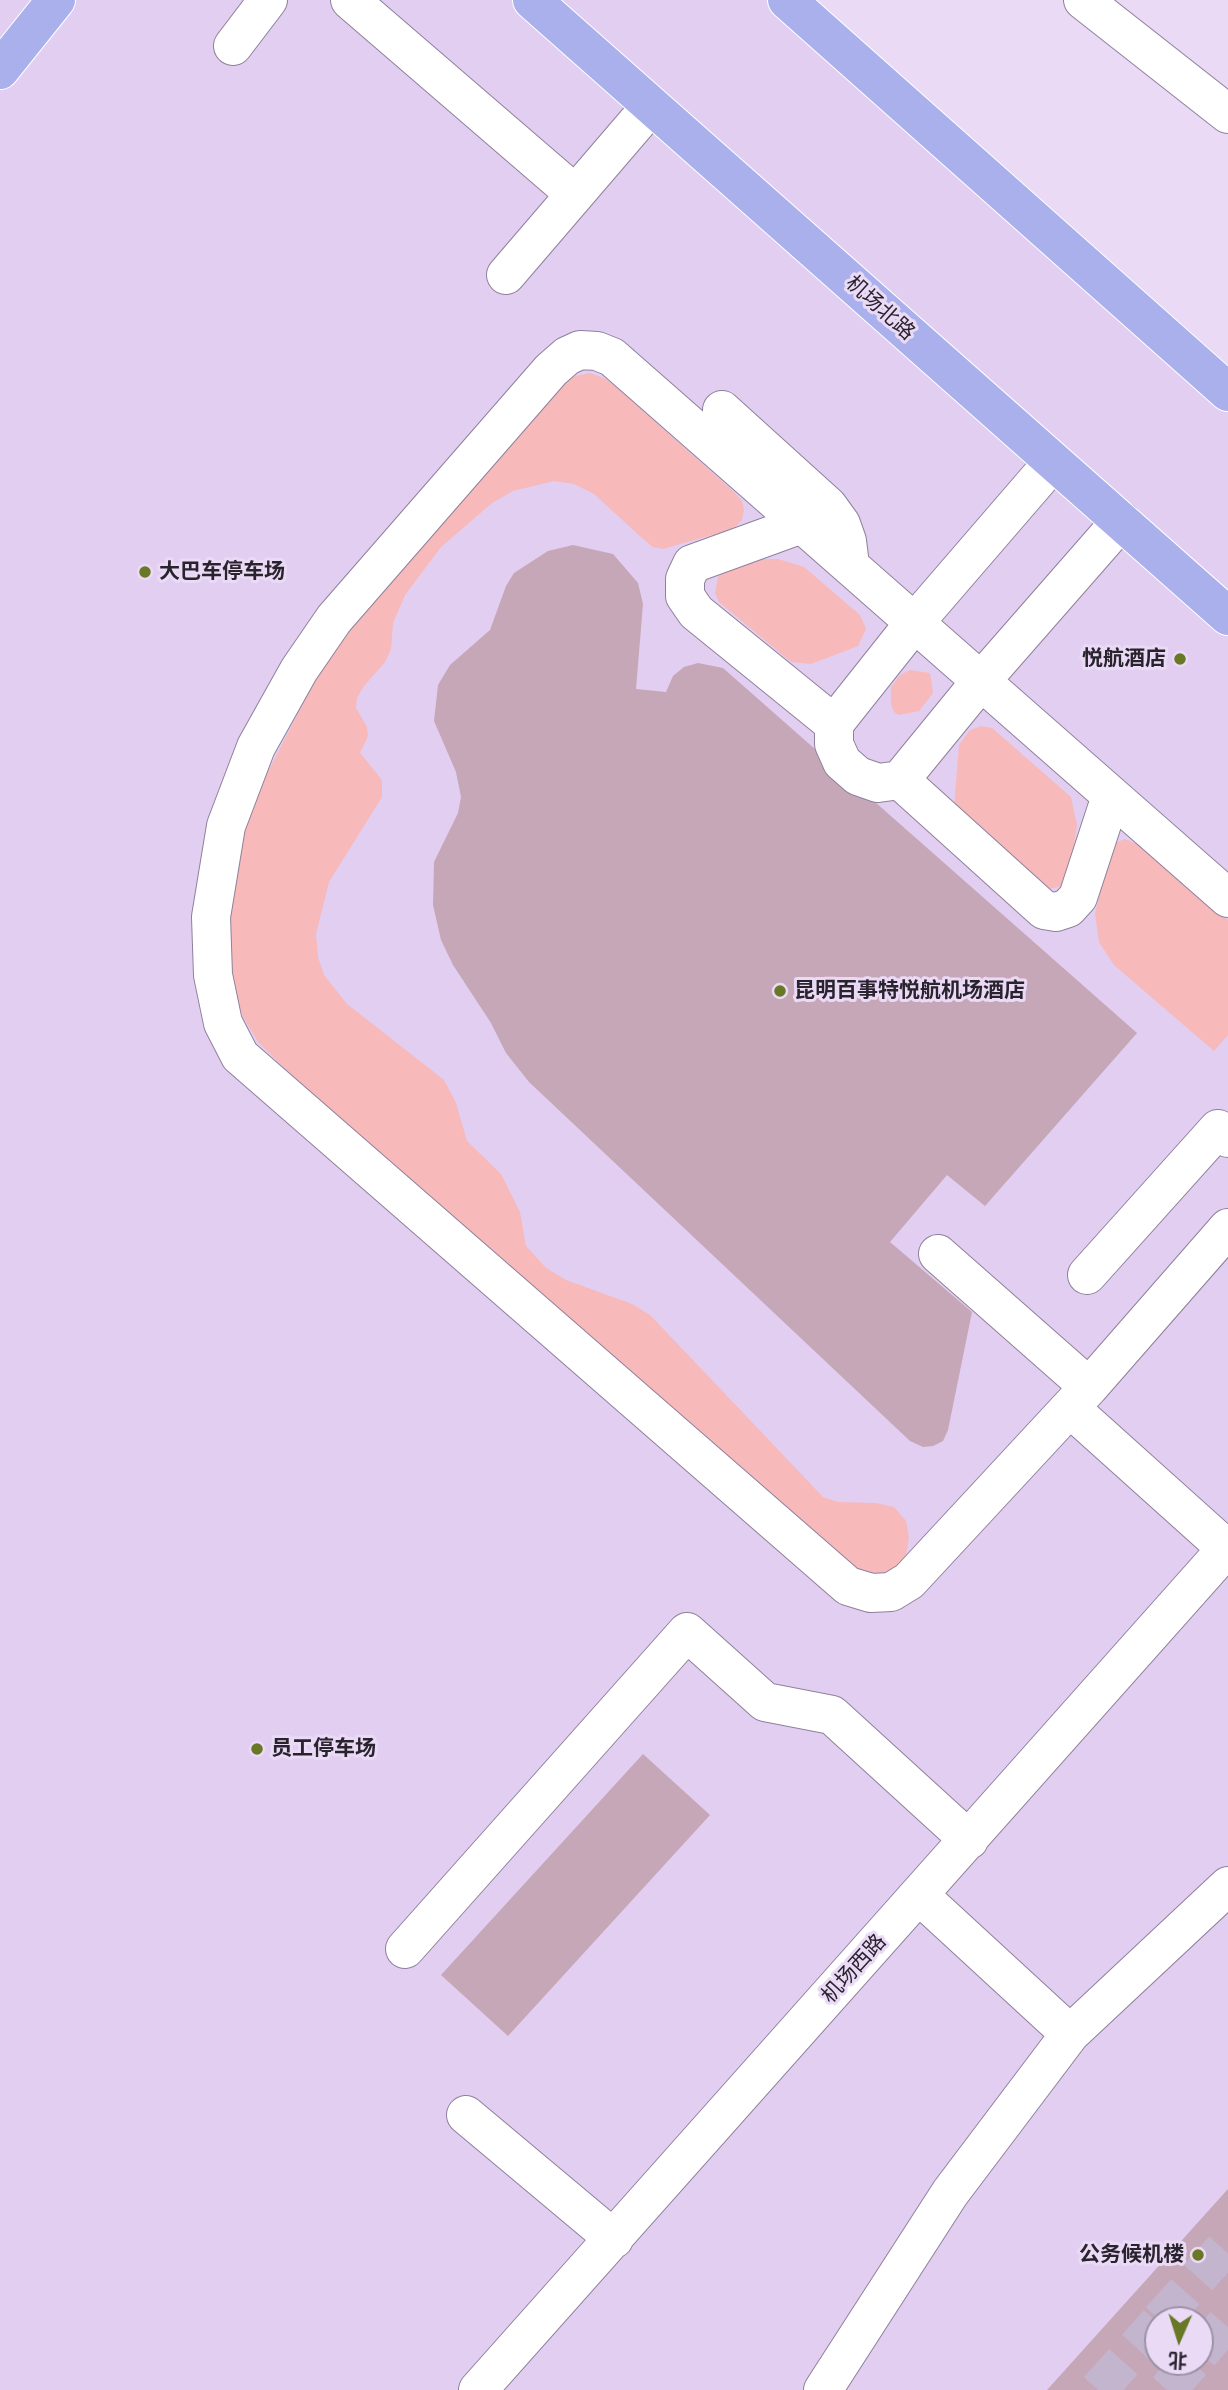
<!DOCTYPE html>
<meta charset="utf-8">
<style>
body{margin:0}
#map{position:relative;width:1228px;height:2390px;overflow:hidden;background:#eadaf6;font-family:Cabin,"Noto Sans SC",sans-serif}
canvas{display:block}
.north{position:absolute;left:1144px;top:2306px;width:70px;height:70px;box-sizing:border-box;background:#eadaf6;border:2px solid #9d91a6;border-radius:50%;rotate:183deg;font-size:19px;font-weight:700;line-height:28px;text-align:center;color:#29232e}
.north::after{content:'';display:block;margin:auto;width:24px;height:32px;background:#687826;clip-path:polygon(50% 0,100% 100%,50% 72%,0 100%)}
</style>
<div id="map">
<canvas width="1228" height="2390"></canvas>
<div class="north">北</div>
</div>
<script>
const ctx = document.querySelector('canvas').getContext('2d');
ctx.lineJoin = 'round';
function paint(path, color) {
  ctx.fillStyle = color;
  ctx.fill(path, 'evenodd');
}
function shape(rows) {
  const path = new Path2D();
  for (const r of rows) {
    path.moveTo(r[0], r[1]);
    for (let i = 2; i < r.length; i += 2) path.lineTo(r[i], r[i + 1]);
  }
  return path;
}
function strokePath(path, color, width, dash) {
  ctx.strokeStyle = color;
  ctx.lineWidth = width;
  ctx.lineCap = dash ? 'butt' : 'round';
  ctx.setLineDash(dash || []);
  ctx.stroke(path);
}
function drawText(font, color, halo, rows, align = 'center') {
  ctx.font = font + ' Cabin,"Noto Sans SC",sans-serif';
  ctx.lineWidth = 6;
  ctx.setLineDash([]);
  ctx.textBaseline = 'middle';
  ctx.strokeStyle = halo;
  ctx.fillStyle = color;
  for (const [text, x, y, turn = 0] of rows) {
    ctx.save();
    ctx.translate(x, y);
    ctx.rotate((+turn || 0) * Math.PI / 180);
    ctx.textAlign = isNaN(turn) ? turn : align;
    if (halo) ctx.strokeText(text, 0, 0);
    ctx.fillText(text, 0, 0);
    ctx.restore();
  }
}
paint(shape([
 [0,0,797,0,1228,388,1228,2390,0,2390],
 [1158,2320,1200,2320,1200,2362,1158,2362]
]), '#e2cef1');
paint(shape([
 [590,373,604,378,615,386,734,492,742,501,744,510,742,520,733,529,663,549,653,547,641,537,594,494,574,484,554,481,513,491,492,503,441,547,405,595,393,623,391,649,385,662,364,686,357,698,356,708,367,727,368,736,360,753,382,780,382,797,329,882,316,934,318,957,324,975,347,1004,444,1080,456,1103,467,1141,501,1174,520,1212,526,1246,546,1268,566,1280,632,1304,650,1315,823,1497,838,1502,876,1503,894,1507,906,1521,909,1537,906,1555,897,1568,881,1573,864,1572,847,1566,284,1068,258,1042,243,1017,231,984,227,938,235,858,253,801,317,676,352,628,562,384,575,376],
 [763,559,778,559,804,567,860,615,866,629,858,646,811,664,791,662,719,602,715,593,718,577,726,571],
 [910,670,930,673,933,693,919,711,899,715,894,712,891,704,891,687,900,675],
 [981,726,992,728,1071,797,1077,825,1070,872,1062,886,1045,890,954,808,959,745,970,730],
 [1125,839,1144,847,1228,920,1228,1035,1214,1051,1114,965,1099,942,1095,914,1109,855,1115,843]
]), '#f7b9ba');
paint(shape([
 [573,545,613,554,638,583,643,604,636,689,666,692,673,676,684,667,698,663,723,668,1137,1033,985,1206,947,1175,890,1242,972,1312,948,1430,943,1441,933,1446,923,1447,910,1441,529,1082,506,1053,491,1023,453,965,441,940,433,905,434,862,458,813,461,797,456,772,434,721,438,685,450,665,490,630,506,586,514,573,548,551],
 [643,1754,710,1815,508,2036,441,1975],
 [1228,2189,1228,2390,1047,2390],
 [1158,2320,1200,2320,1200,2362,1158,2362]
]), '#c6a7b8');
strokePath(shape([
 [1160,2320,1228,2244],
 [1200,2353,1228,2321],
 [1098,2390,1158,2323],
 [1167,2390,1192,2362]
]), '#c3b5ce', 38, [38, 19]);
const minor = shape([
 [350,0,575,194],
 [1083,0,1228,114],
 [233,46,268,0],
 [506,275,651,106],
 [722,410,828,506,841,524,847,541,850,565],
 [1053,462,915,622,834,724,834,744,842,762,858,776,878,783,900,780,981,681,1121,521],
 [802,524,692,564,685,579,685,596,696,612,834,724],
 [900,780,1044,910,1056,912,1068,908,1078,897,1111,796],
 [1228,898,612,357,597,351,580,350,567,356,551,370,334,619,299,670,256,747,226,826,211,917,213,975,223,1023,240,1056,848,1586,871,1593,891,1592,909,1581,1089,1387,1228,1228],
 [938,1254,1089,1387],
 [1087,1275,1218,1129,1228,1138],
 [1070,1408,1227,1549],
 [919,1895,1070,2034],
 [405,1949,687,1632,765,1702,832,1715,969,1840],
 [466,2115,614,2239],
 [478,2390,1228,1547],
 [823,2390,950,2193,1070,2034,1228,1886]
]);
const major = shape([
 [532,0,1228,616],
 [787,0,1228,392],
 [0,70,56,0]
]);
strokePath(minor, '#8f809b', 40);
strokePath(major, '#fff', 40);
strokePath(minor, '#fff', 38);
strokePath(major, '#a9b0eb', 38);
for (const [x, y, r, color] of [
 [145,572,7,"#687826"],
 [1180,659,7,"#687826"],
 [780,991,7,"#687826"],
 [257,1749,7,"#687826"],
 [1198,2255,7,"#687826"]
]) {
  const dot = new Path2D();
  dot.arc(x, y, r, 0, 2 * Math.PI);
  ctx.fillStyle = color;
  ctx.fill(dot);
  strokePath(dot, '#eadaf6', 2.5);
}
drawText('21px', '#29232e', '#eadaf6', [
 ["机场北路",880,308,42],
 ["机场西路",854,1969,-48]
]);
drawText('bold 21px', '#29232e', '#eadaf6', [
 ["大巴车停车场",159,572],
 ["悦航酒店",1166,659,"right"],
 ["昆明百事特悦航机场酒店",794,991],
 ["员工停车场",271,1749],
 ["公务候机楼",1184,2255,"right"]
], 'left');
</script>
